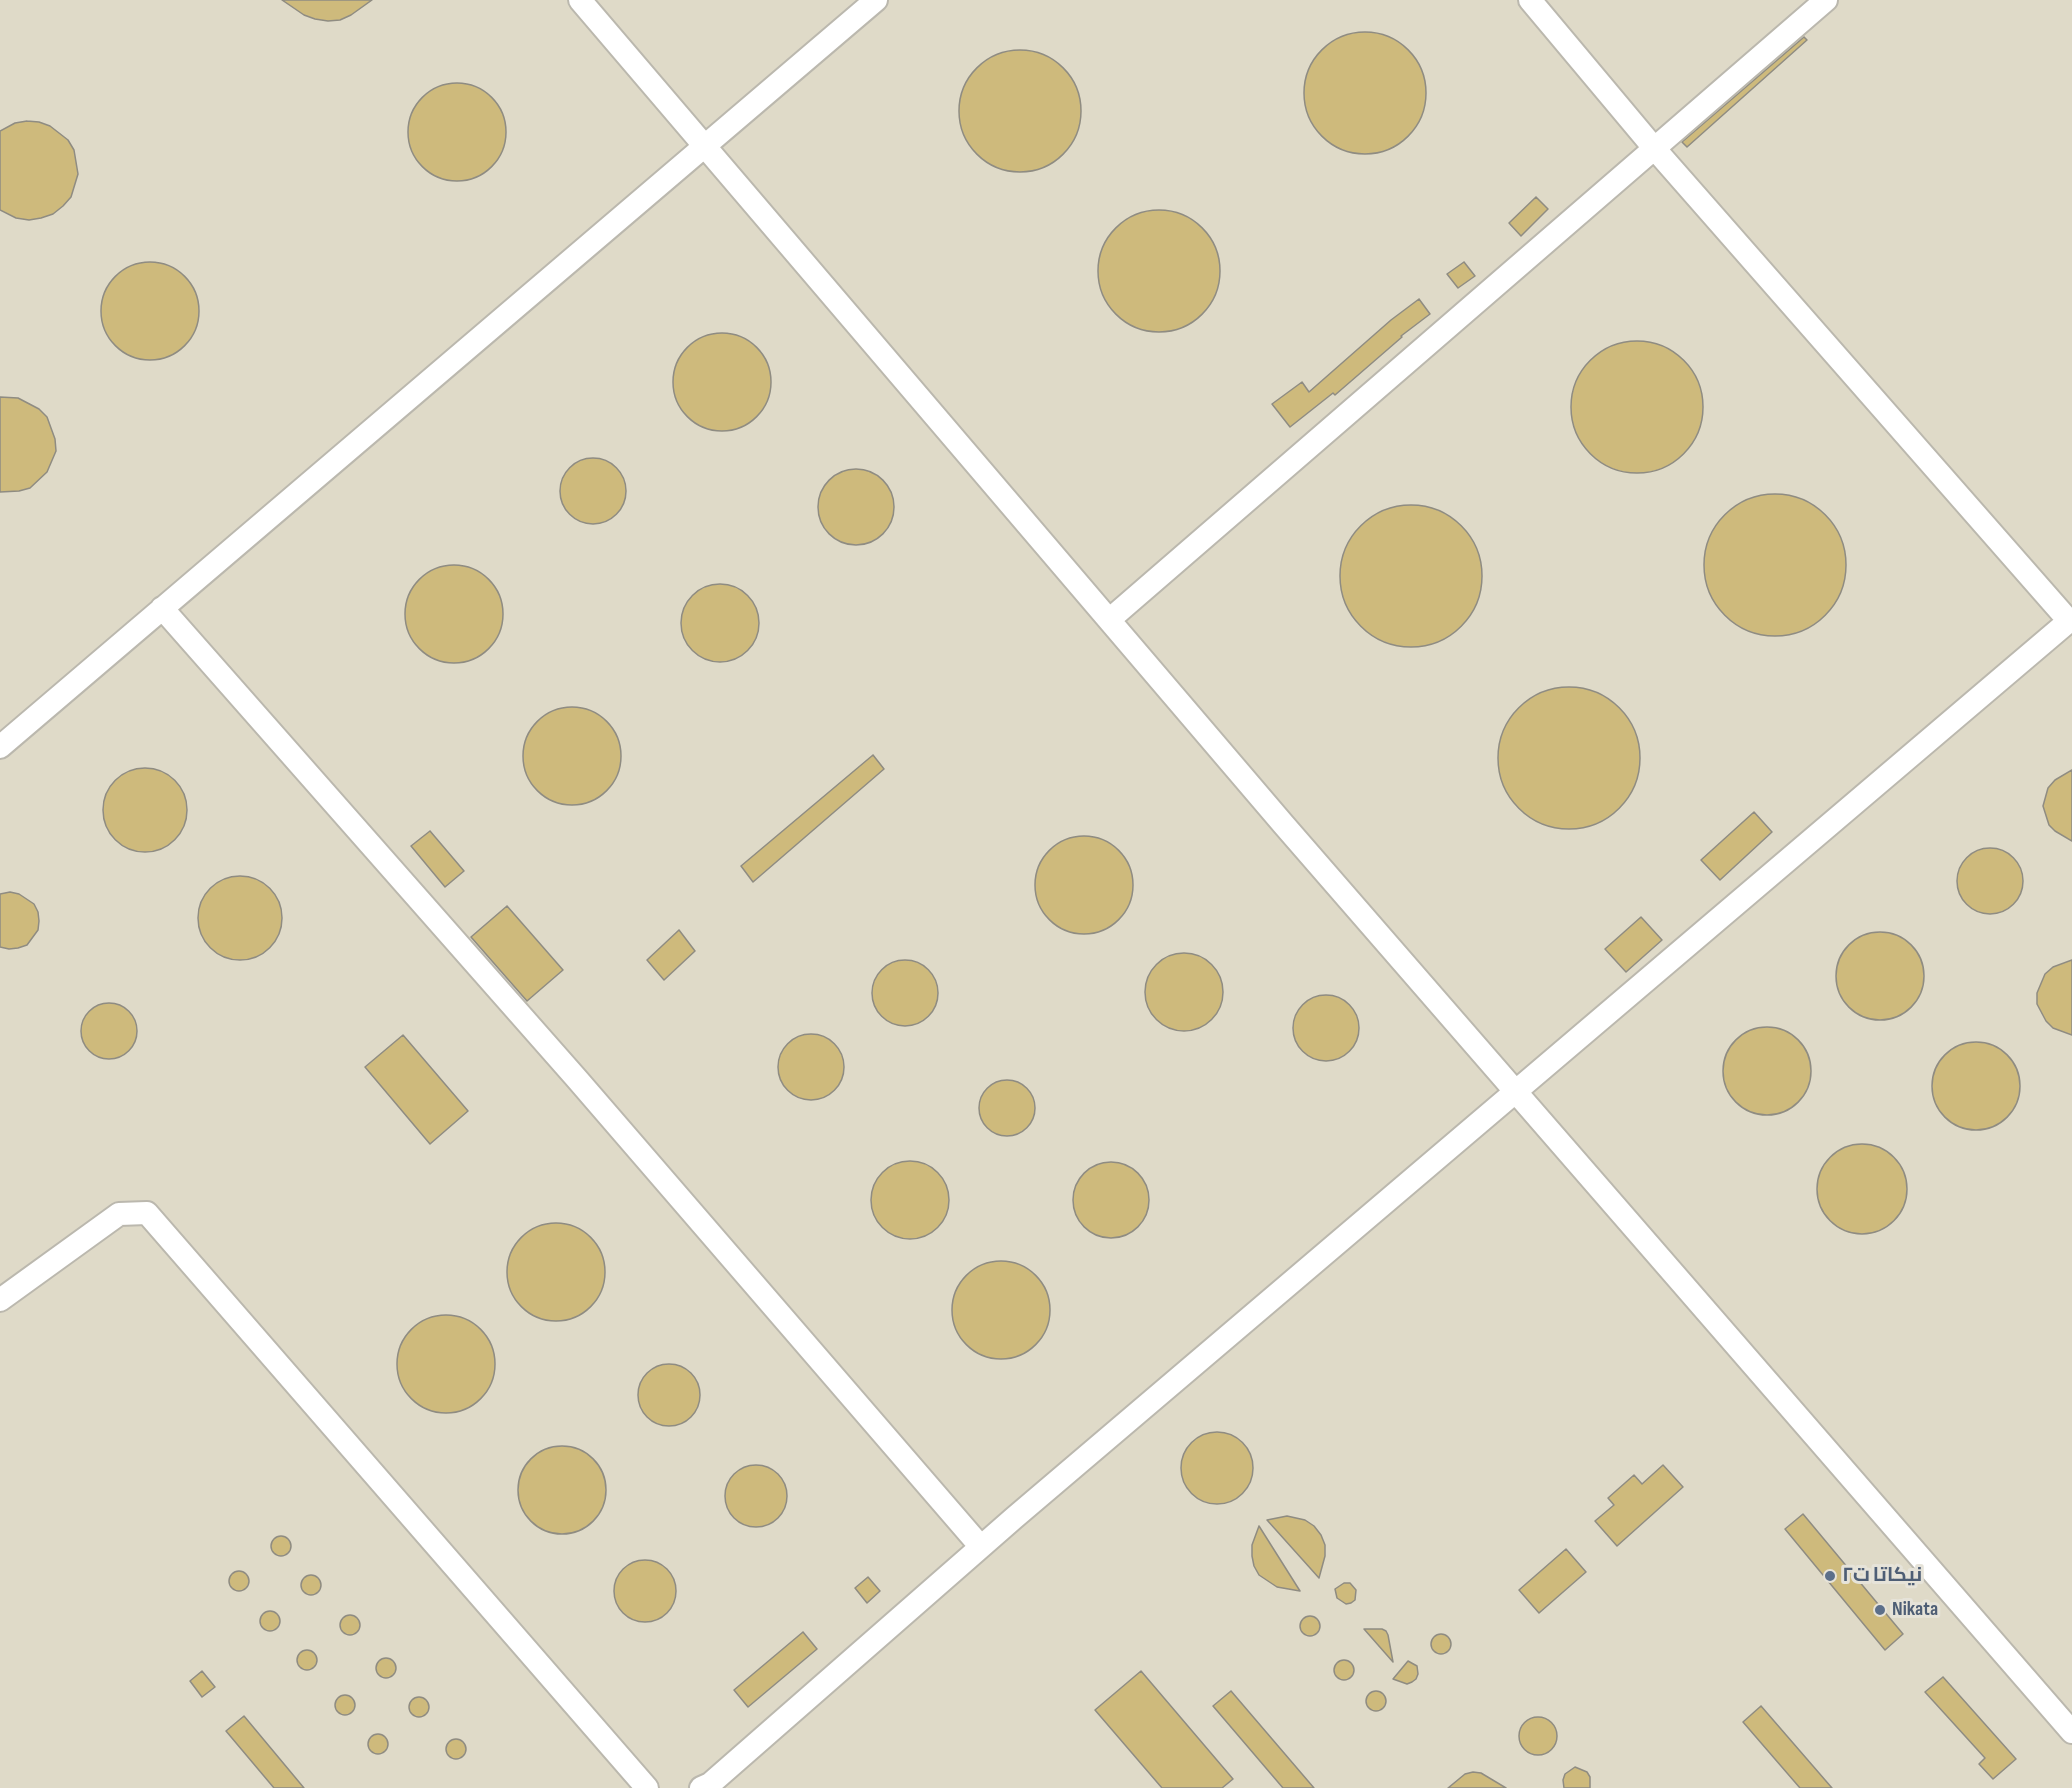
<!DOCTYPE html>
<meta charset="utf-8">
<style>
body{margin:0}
canvas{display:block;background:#e6e3d9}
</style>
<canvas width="2072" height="1788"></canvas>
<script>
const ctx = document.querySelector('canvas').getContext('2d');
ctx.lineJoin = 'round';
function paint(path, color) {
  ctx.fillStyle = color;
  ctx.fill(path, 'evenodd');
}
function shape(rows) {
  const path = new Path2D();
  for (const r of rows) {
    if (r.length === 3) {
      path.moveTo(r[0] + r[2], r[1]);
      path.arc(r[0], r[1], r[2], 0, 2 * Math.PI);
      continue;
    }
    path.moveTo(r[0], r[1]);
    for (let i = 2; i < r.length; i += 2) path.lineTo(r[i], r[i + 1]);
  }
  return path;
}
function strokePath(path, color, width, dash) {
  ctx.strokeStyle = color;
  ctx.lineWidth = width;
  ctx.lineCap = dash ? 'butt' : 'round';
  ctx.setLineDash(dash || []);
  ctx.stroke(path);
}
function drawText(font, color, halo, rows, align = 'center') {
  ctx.font = font + ' "Sofia Sans Condensed",Cairo,sans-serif';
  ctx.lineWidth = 6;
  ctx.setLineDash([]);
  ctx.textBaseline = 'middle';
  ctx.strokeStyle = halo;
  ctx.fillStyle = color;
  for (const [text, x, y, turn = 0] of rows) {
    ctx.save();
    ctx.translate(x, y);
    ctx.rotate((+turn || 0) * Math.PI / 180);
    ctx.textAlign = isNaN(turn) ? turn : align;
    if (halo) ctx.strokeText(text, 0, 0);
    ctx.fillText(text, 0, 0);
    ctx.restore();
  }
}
paint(shape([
 [0,0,2072,0,2072,1788,0,1788]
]), '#dfdac8');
const building = shape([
 [282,0,372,0,351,15,340,20,328,21,315,19,304,15,282,0],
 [1365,93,61],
 [1804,37,1807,40,1687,147,1682,142,1804,37],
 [1020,111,61],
 [457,132,49],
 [27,121,39,122,50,126,68,140,74,150,78,174,71,197,63,206,53,214,41,218,29,220,16,218,0,210,0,131,15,123,27,121],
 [1536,197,1548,209,1521,236,1509,223,1536,197],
 [1159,271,61],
 [150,311,49],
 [1464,262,1475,276,1458,288,1447,274,1464,262],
 [1419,299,1430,314,1401,336,1402,337,1335,395,1333,393,1290,427,1272,404,1302,382,1309,392,1391,320,1419,299],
 [722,382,49],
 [1637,407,66],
 [0,397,18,398,39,409,47,417,55,439,56,451,47,472,30,488,19,491,0,492,0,397],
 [593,491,33],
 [856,507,38],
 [1775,565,71],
 [1411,576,71],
 [454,614,49],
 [720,623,39],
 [1569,758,71],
 [572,756,49],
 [873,755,884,769,753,882,741,866,873,755],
 [145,810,42],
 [2072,770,2072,841,2055,831,2049,825,2043,806,2048,788,2055,780,2072,770],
 [1754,812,1772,832,1720,880,1701,860,1754,812],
 [430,831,464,871,445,887,411,846,430,831],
 [1084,885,49],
 [1990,881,33],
 [240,918,42],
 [10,892,19,894,34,904,38,912,39,921,38,930,27,945,18,948,9,949,0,947,0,894,10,892],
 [507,906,563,970,527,1001,471,937,507,906],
 [1641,917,1662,940,1626,972,1605,949,1641,917],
 [679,930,695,951,664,980,647,960,679,930],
 [1880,976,44],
 [1184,992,39],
 [905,993,33],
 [2072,960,2072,1035,2053,1028,2046,1021,2037,1004,2037,993,2045,974,2053,967,2072,960],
 [1326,1028,33],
 [109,1031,28],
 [1767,1071,44],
 [811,1067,33],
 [403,1035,468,1111,430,1144,365,1067,403,1035],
 [1976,1086,44],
 [1007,1108,28],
 [1862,1189,45],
 [910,1200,39],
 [1111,1200,38],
 [556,1272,49],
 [1001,1310,49],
 [446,1364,49],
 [669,1395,31],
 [1217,1468,36],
 [562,1490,44],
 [756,1496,31],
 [1663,1465,1683,1487,1617,1546,1595,1521,1614,1505,1608,1498,1634,1475,1642,1484,1663,1465],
 [1803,1514,1903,1634,1885,1650,1785,1529,1803,1514],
 [1287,1516,1305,1520,1314,1526,1321,1535,1325,1545,1325,1556,1319,1578,1267,1520,1287,1516],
 [1259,1526,1300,1591,1277,1587,1259,1575,1254,1566,1252,1556,1252,1545,1259,1526],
 [281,1546,10],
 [1566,1549,1586,1572,1539,1613,1519,1590,1566,1549],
 [645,1591,31],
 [239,1581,10],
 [311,1585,10],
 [868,1577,880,1591,867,1603,855,1588,868,1577],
 [1344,1583,1350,1583,1356,1590,1355,1600,1351,1603,1346,1604,1337,1598,1335,1589,1344,1583],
 [270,1621,10],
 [350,1625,10],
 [1310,1626,10],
 [1364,1629,1382,1629,1386,1631,1388,1635,1393,1662,1364,1629],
 [803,1632,817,1649,748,1707,734,1690,803,1632],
 [1441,1644,10],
 [307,1660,10],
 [386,1668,10],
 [1344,1670,10],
 [1408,1661,1417,1666,1418,1674,1416,1679,1412,1682,1407,1684,1393,1679,1408,1661],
 [202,1671,215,1687,202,1697,190,1681,202,1671],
 [1141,1671,1233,1779,1222,1788,1162,1788,1095,1710,1141,1671],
 [1943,1677,2016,1759,1993,1779,1979,1764,1985,1758,1925,1692,1943,1677],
 [1376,1701,10],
 [1231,1691,1314,1788,1283,1788,1213,1706,1231,1691],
 [345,1705,10],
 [419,1707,10],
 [1761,1706,1832,1788,1800,1788,1743,1722,1761,1706],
 [244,1716,304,1788,274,1788,226,1731,244,1716],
 [1538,1736,19],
 [378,1744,10],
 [456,1749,10],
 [1575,1767,1587,1772,1590,1777,1590,1788,1564,1788,1563,1780,1565,1774,1575,1767],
 [1473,1772,1481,1773,1506,1788,1448,1788,1465,1774,1473,1772]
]);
paint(building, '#ceba7c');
strokePath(building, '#8f8c82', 1.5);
const minor = shape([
 [580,0,1284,825,2072,1732],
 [162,608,577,1079,981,1547],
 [1109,620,1826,0],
 [0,747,876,0],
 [0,1300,119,1214,147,1213,647,1788],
 [701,1788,710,1784,1014,1518,2069,621,1654,148,1530,0]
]);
strokePath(minor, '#bbb8ae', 26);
strokePath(minor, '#fff', 22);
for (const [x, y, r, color] of [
 [1830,1576,6,"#5c6f8a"],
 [1880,1610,6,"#5c6f8a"]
]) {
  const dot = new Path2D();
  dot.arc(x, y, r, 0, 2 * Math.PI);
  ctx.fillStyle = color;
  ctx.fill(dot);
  strokePath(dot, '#e6e3d9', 2);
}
drawText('bold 20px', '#4e5e75', '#e6e3d9', [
 ["نيكاتا ت٢",1842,1576],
 ["Nikata",1892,1610]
], 'left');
</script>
